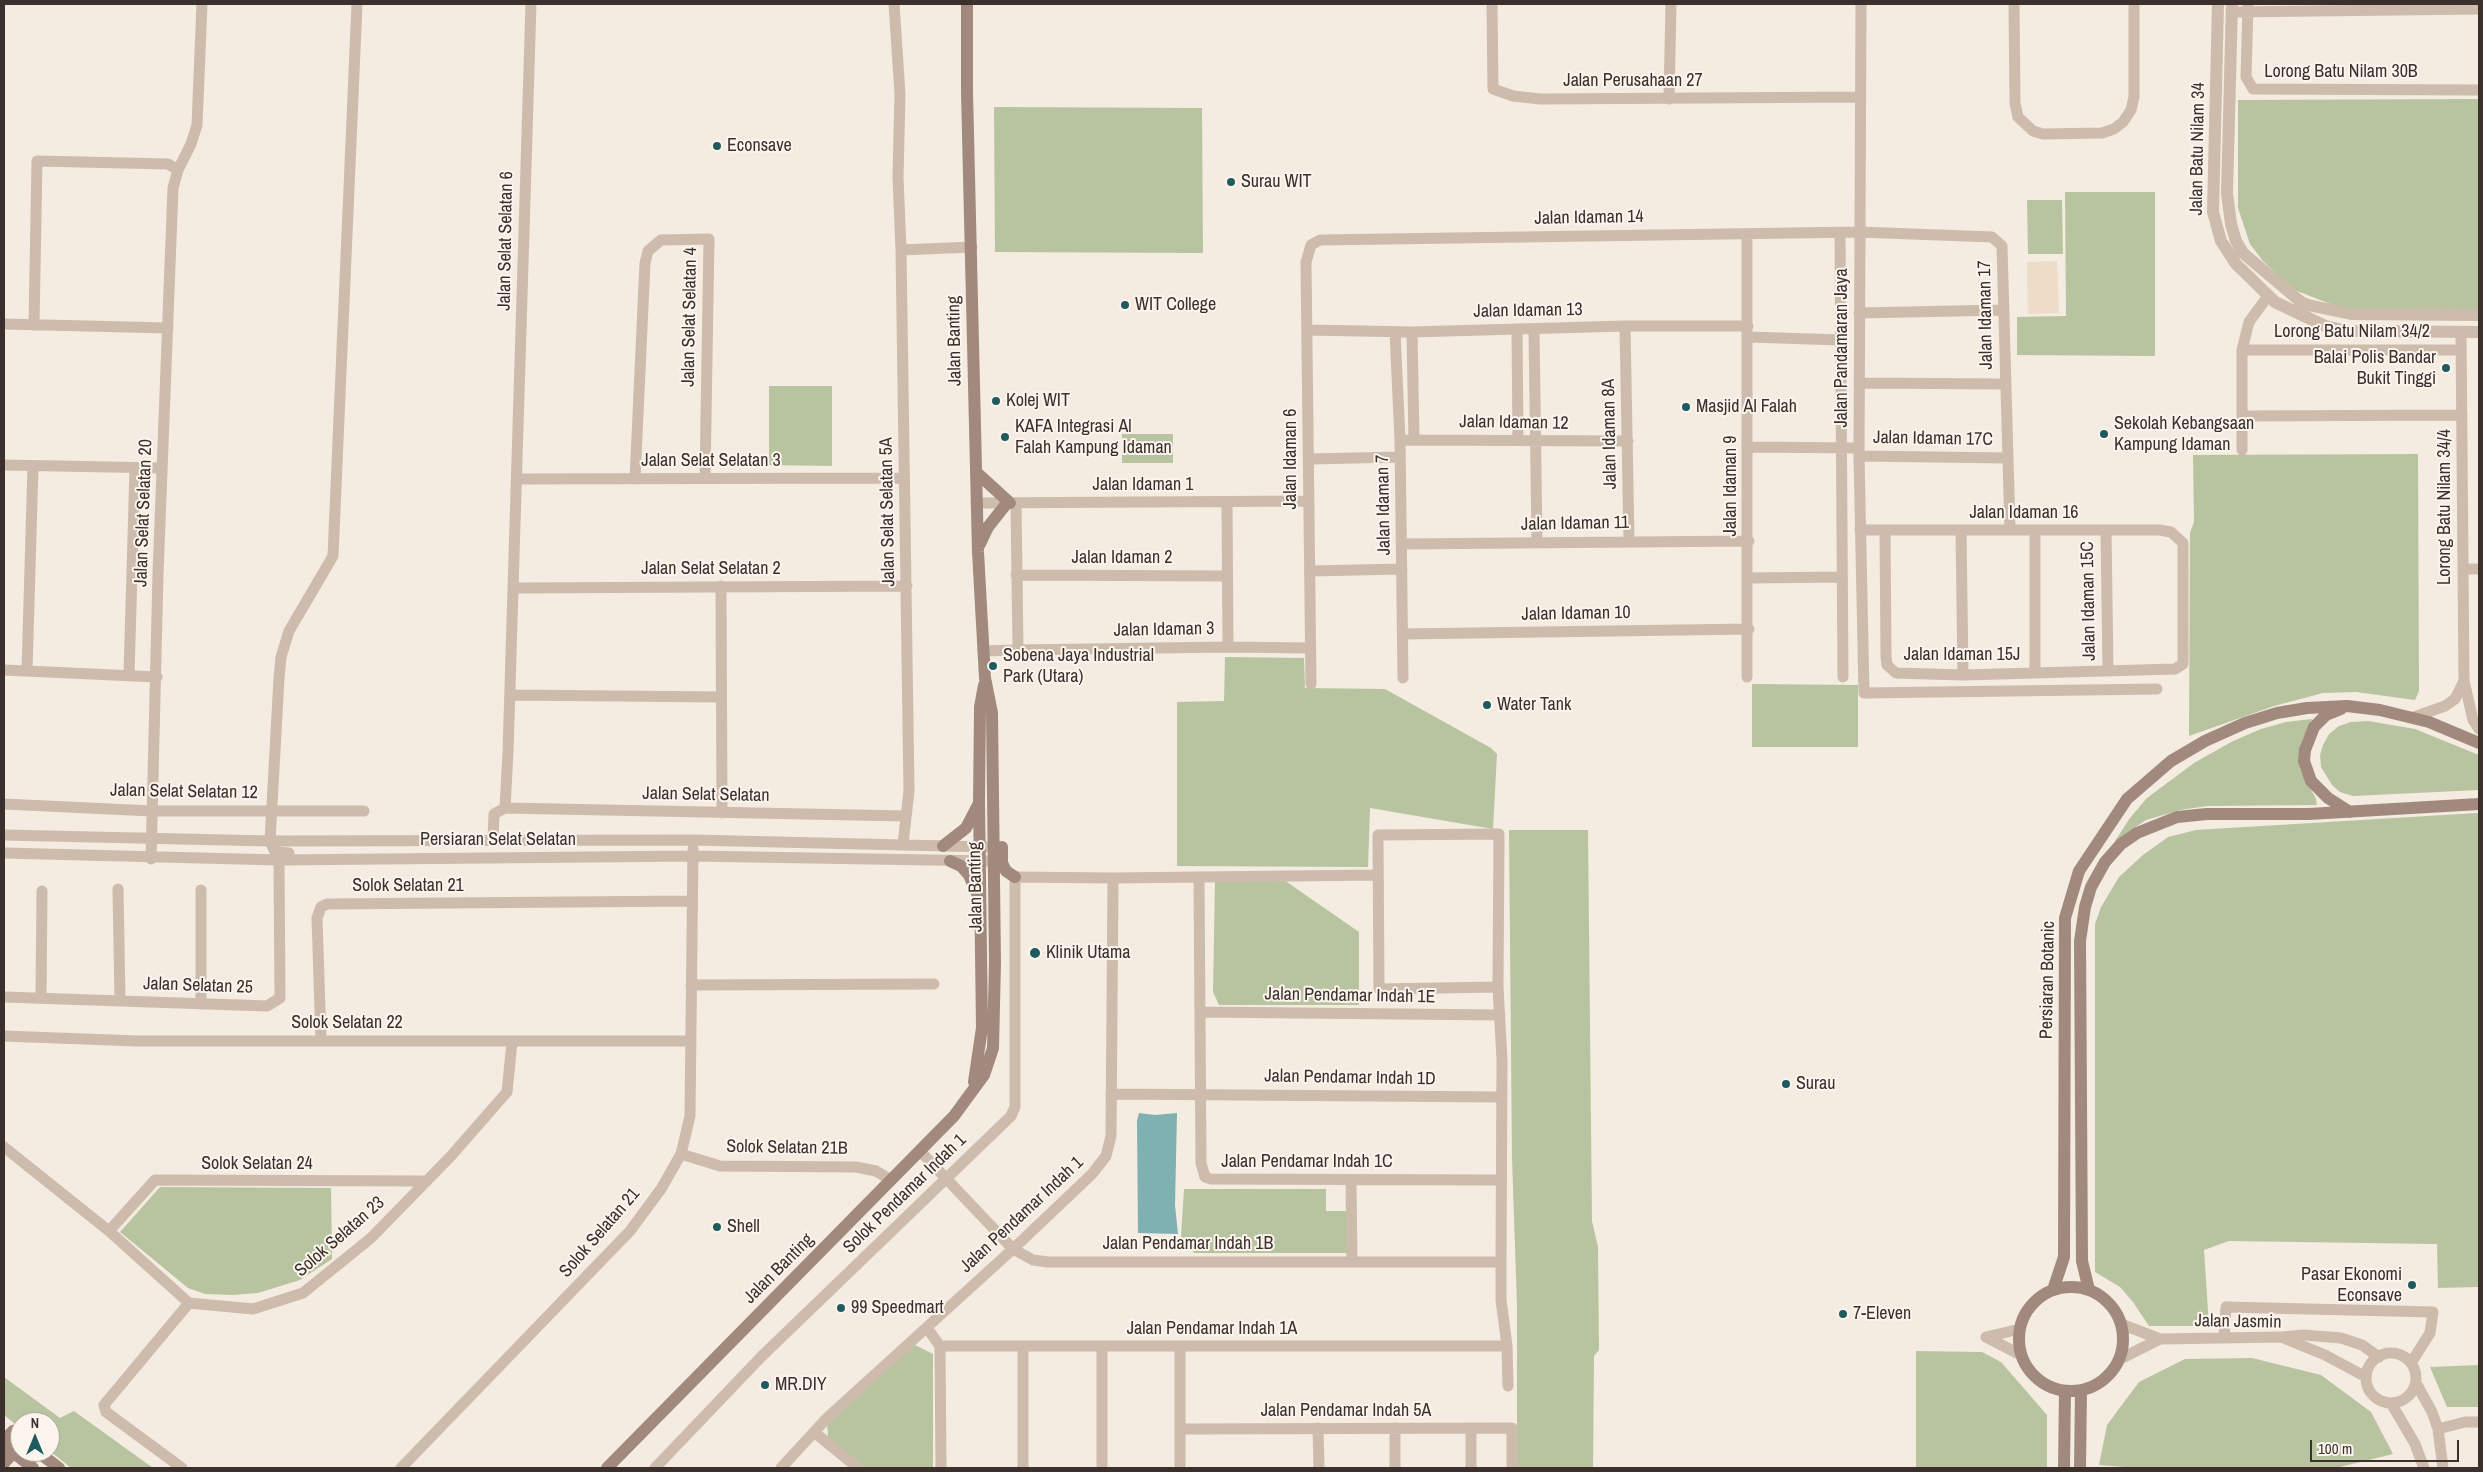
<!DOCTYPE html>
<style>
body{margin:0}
#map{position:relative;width:2483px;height:1472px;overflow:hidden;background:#f4ebe1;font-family:"Archivo Narrow",sans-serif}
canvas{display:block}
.frame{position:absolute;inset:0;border:5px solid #3b302b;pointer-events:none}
.north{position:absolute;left:10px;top:1412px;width:50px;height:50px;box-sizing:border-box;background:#fbf5ee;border:1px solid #aea6a0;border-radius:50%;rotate:0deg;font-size:14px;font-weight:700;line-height:20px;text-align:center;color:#3b302b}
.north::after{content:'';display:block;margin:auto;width:18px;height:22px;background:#1f5a5e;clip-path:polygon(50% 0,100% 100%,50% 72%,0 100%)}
.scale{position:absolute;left:2310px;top:1440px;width:149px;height:22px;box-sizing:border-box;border:2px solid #3b302b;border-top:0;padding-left:6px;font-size:15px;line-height:18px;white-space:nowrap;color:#3b302b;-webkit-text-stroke:4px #fbf5ee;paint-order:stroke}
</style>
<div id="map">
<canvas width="2483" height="1472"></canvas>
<div class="frame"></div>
<div class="north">N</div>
<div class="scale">100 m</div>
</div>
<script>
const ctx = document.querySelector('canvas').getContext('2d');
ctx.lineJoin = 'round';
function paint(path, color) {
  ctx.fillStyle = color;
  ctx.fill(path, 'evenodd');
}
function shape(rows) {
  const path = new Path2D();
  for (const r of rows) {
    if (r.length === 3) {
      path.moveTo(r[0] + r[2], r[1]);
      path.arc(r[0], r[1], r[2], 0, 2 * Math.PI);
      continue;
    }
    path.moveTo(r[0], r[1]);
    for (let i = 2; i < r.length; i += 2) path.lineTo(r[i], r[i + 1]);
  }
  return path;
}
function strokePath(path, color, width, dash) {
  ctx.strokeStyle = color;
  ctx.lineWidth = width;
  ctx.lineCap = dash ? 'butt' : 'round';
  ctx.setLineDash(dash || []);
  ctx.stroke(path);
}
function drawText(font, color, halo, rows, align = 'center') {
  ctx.font = font + ' "Archivo Narrow",sans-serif';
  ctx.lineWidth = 4;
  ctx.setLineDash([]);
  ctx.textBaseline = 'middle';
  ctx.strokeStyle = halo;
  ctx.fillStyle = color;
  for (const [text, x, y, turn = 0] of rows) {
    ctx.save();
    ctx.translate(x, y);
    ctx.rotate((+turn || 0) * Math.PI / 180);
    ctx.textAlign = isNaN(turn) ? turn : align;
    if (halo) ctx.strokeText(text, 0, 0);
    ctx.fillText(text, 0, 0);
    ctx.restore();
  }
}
paint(shape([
 [2479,99,2479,310,2346,310,2292,289,2263,261,2250,244,2238,208,2238,100],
 [994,107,1202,108,1203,253,995,252],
 [2065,192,2155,192,2155,356,2017,355,2017,317,2066,316],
 [2027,200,2062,200,2063,254,2028,254],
 [769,386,832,386,832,466,769,465],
 [1122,434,1173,434,1173,463,1122,463],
 [2418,454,2419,691,2415,700,2356,692,2323,693,2274,706,2189,736,2190,533,2194,522,2193,455],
 [1225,657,1304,658,1305,688,1385,689,1491,748,1497,754,1493,829,1370,808,1368,867,1177,866,1177,702,1224,701],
 [1752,684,1858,685,1858,747,1752,747],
 [2312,719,2302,741,2299,756,2301,771,2316,799,2317,805,2207,806,2180,810,2146,820,2115,841,2130,818,2147,798,2194,763,2233,741,2261,729,2286,722],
 [2368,721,2415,729,2479,755,2479,790,2353,796,2340,792,2332,785,2321,767,2320,755,2323,745,2329,734,2339,726,2351,722],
 [2477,813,2479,815,2479,1287,2438,1288,2437,1244,2229,1241,2204,1250,2209,1326,2149,1326,2133,1302,2120,1287,2095,1272,2095,924,2101,907,2119,877,2143,855,2168,837,2196,830],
 [1509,830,1588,830,1592,1221,1598,1247,1599,1350,1594,1356,1593,1468,1517,1468,1517,1306,1512,1158],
 [1215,880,1284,880,1359,932,1359,1005,1219,1005,1213,992],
 [160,1187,331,1188,332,1259,300,1280,258,1293,233,1295,205,1294,188,1288,120,1232],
 [1184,1189,1326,1189,1326,1211,1348,1211,1348,1253,1194,1253,1181,1237],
 [911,1343,933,1354,933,1468,865,1468,828,1437,827,1422],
 [1916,1351,1982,1352,2001,1362,2047,1415,2047,1468,1916,1468],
 [2252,1358,2321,1375,2371,1412,2393,1454,2336,1468,2137,1468,2099,1465,2107,1425,2139,1382,2185,1359],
 [2479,1365,2479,1407,2447,1407,2430,1367],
 [4,1377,60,1418,74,1411,153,1468,71,1468,50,1451,50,1422,20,1422,20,1428,4,1415]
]), '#b8c4a0');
paint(shape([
 [2057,261,2059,313,2028,314,2027,262]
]), '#ecdcc8');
paint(shape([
 [1139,1113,1155,1115,1177,1113,1175,1205,1178,1234,1138,1233,1137,1121]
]), '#7fb0b2');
strokePath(shape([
 [894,4,900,94,898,177,901,250],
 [1492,4,1493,89,1513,96,1540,99,1860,97],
 [1861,4,1859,456,1864,693,2157,689],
 [2014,4,2015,103,2018,117,2033,131,2043,134,2102,133,2114,129,2123,122,2131,110,2134,97,2134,4],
 [2248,4,2246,77,2253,89,2479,90],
 [2233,12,2479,9],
 [1669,99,1671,4],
 [1840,233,1843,677],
 [1747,234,1747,677],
 [1859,313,2003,310],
 [4,324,168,328],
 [34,325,37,161,168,164,178,170],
 [1625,326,1629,541],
 [1517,329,1518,440],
 [1534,329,1537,542],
 [1308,330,1412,332,1625,326,1748,326],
 [1395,332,1400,440,1403,678],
 [1412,332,1414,439],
 [2461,333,2464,681,2473,720,2479,729],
 [1748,337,1841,340],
 [2242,350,2461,350],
 [1860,383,2005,384],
 [2242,416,2462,415],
 [1400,440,1628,441],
 [1748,447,1859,448],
 [2242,450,2242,350,2249,322,2268,296],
 [1859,456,2007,458],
 [1309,459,1400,457],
 [4,465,162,468],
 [518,479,904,478],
 [635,479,645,263,648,251,661,240,709,239,705,478],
 [976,503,1309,501],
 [1016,503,1018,650,1228,647,1310,648],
 [1227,503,1228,647],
 [1860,530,2159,530,2171,532,2183,543,2183,664,2175,669,1963,675,1896,673,1887,665,1886,657,1885,530],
 [1961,530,1963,675],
 [2035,530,2035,673],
 [2106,530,2108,670],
 [1402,544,1749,541],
 [2463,569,2479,569],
 [1310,571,1402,569],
 [1016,575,1227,576],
 [1749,578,1841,577],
 [721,586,722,813],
 [515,588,907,586],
 [1403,634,1749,629],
 [983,651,1018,650],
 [4,670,157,677],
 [27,671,33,466],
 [129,675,135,469],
 [1311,684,1306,262,1311,245,1320,240,1859,232,1992,237,2002,246,2010,530],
 [510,695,721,697],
 [2414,717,2445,706,2455,699,2464,681],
 [4,804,152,811,364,811],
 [505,808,906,816],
 [4,835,270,841,693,840,989,847],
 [493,839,494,814,505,808,508,752,531,4],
 [903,844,909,791,901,250,972,247],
 [4,853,279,860,693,856,989,861],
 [289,853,275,852,270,841,279,678,281,657,289,631,333,556,357,4],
 [151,859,158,574,173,188,178,170,191,144,197,125,202,4],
 [1199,877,1201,1163,1205,1177,1211,1179,1500,1180],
 [118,889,120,1001],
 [201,890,201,1004],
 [691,985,934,984],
 [1498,987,1379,989,1378,835,1499,834,1498,987,1502,1060,1501,1262,1501,1300,1507,1346,1508,1386],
 [4,997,267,1006,280,998,279,860],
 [41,998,42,891],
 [1200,1012,1500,1015],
 [4,1036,137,1041,690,1041],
 [321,1040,317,918,321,907,327,904,691,901],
 [1111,1094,1500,1097],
 [4,1147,109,1231,189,1303,253,1309,303,1293,371,1238,451,1156,507,1092,512,1042],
 [921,1152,1013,1249,1033,1260,1048,1262,1501,1262],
 [681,1154,720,1166,856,1167,876,1171,891,1180],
 [1351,1180,1352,1262],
 [109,1231,155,1180,427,1181],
 [2121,1324,2160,1339,2281,1337,2325,1355,2366,1377],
 [927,1328,940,1346,1507,1346],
 [1986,1337,2021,1355],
 [1986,1337,2020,1329],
 [2282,1337,2304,1335,2341,1338,2362,1345,2379,1357],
 [2224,1338,2226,1307,2433,1312,2430,1333,2411,1363],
 [940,1346,941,1468],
 [1023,1346,1023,1468],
 [1102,1346,1102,1468],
 [1180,1346,1180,1468],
 [2391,1378,25],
 [2120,1359,2160,1339],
 [2416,1383,2432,1412,2438,1429,2443,1468],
 [2391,1403,2415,1444,2424,1468],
 [1318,1428,1319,1468],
 [1395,1428,1395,1468],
 [1471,1428,1471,1468],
 [1180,1429,1512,1428,1512,1468],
 [2438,1429,2465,1422,2479,1422],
 [814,1432,858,1468],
 [182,1468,106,1412,104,1405,189,1303],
 [401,1468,630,1231,661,1189,681,1154,690,1116,693,849],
 [655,1468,761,1357,1011,1116,1015,1107,1015,877,1113,878,1378,875],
 [781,1468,827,1418,1013,1249,1092,1174,1106,1156,1111,1136,1113,878]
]), '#cdbbac', 11);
strokePath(shape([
 [2218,4,2213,212,2221,241,2236,264,2275,302,2325,326,2348,331,2479,332],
 [2232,4,2227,193,2231,224,2236,241,2243,253,2301,302,2308,305,2351,314,2479,315]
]), '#cdbbac', 12);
strokePath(shape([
 [976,472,1010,503],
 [980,544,988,527,1007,503],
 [2341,709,2326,715,2314,727,2305,750,2304,761,2311,781,2328,798,2350,812],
 [943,846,966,828,978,805],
 [1002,847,1002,863,1006,871,1015,877],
 [950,861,961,866,969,875,978,896],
 [974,1082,982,1028,979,802,980,707,984,685],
 [2071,1339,52],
 [2053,1290,2064,1257,2065,918,2079,871,2127,799,2171,761,2205,741,2245,723,2277,713,2307,708,2347,706,2380,710,2429,722,2479,743],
 [2089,1290,2082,1261,2080,941,2085,907,2091,887,2105,862,2121,844,2137,833,2177,817,2207,814,2309,814,2479,804],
 [4,1440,13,1431,20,1437],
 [4,1445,33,1468],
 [38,1452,59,1468],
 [4,1463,20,1446],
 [607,1468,954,1116,984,1075,993,1048,995,962,992,713,985,678,978,552,967,92,967,4],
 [2064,1468,2065,1391],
 [2080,1468,2081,1391]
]), '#a18a7d', 12);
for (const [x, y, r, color] of [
 [717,146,5,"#1f5a5e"],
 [1231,182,5,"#1f5a5e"],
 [1125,305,5,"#1f5a5e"],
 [2446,368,5,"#1f5a5e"],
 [996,401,5,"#1f5a5e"],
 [1686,407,5,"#1f5a5e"],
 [2104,434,5,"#1f5a5e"],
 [1005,437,5,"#1f5a5e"],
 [993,666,5,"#1f5a5e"],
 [1487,705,5,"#1f5a5e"],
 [1035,953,6,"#1f5a5e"],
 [1786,1084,5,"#1f5a5e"],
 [717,1227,5,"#1f5a5e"],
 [2412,1285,5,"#1f5a5e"],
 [841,1308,5,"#1f5a5e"],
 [1843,1314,5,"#1f5a5e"],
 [765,1385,5,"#1f5a5e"]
]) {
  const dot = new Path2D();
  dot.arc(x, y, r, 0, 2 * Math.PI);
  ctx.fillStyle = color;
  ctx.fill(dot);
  strokePath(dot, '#fbf5ee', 2);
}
drawText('18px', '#3b302b', '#fbf5ee', [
 ["Lorong Batu Nilam 30B",2341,72],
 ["Jalan Perusahaan 27",1633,81],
 ["Jalan Batu Nilam 34",2198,149,-89],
 ["Jalan Idaman 14",1589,218,-1],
 ["Jalan Selat Selatan 6",506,241,-89],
 ["Jalan Idaman 13",1528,311,-1],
 ["Jalan Idaman 17",1986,315,-91],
 ["Jalan Selat Selatan 4",690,317,-89],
 ["Lorong Batu Nilam 34/2",2352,332],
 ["Jalan Banting",955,341,-91],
 ["Jalan Pandamaran Jaya",1842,348,-90],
 ["Jalan Idaman 12",1514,423,1],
 ["Jalan Idaman 8A",1610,434,-91],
 ["Jalan Idaman 17C",1933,439,1],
 ["Jalan Idaman 6",1291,459,-90],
 ["Jalan Selat Selatan 3",711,461],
 ["Jalan Idaman 1",1143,485],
 ["Jalan Idaman 9",1731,486,-90],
 ["Jalan Idaman 7",1384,505,-91],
 ["Lorong Batu Nilam 34/4",2445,507,-90],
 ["Jalan Selat Selatan 5A",888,512,-91],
 ["Jalan Selat Selatan 20",144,513,-88],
 ["Jalan Idaman 16",2024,513],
 ["Jalan Idaman 11",1575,524,-1],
 ["Jalan Idaman 2",1122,558],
 ["Jalan Selat Selatan 2",711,569],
 ["Jalan Idaman 15C",2089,601,-91],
 ["Jalan Idaman 10",1576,614,-1],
 ["Jalan Idaman 3",1164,630,-1],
 ["Jalan Idaman 15J",1962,655],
 ["Jalan Selat Selatan 12",184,792,1],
 ["Jalan Selat Selatan",706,795,1],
 ["Persiaran Selat Selatan",498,840],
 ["Solok Selatan 21",408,886],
 ["Jalan Banting",976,887,-91],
 ["Persiaran Botanic",2048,980,-89],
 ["Jalan Selatan 25",198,986,2],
 ["Jalan Pendamar Indah 1E",1350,996,1],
 ["Solok Selatan 22",347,1023],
 ["Jalan Pendamar Indah 1D",1350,1078,1],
 ["Solok Selatan 21B",787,1148,1],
 ["Jalan Pendamar Indah 1C",1307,1162],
 ["Solok Selatan 24",257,1164],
 ["Solok Pendamar Indah 1",905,1194,-44],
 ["Jalan Pendamar Indah 1",1022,1215,-43],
 ["Solok Selatan 21",600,1233,-49],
 ["Solok Selatan 23",340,1237,-41],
 ["Jalan Pendamar Indah 1B",1188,1244],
 ["Jalan Banting",779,1269,-45],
 ["Jalan Jasmin",2238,1322,1],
 ["Jalan Pendamar Indah 1A",1212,1329],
 ["Jalan Pendamar Indah 5A",1346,1411]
]);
drawText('18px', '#3b302b', '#fbf5ee', [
 ["Econsave",727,146],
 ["Surau WIT",1241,182],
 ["WIT College",1135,305],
 ["Balai Polis Bandar",2436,358,"right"],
 ["Bukit Tinggi",2436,379,"right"],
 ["Kolej WIT",1006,401],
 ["Masjid Al Falah",1696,407],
 ["Sekolah Kebangsaan",2114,424],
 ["Kampung Idaman",2114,445],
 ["KAFA Integrasi Al",1015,427],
 ["Falah Kampung Idaman",1015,448],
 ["Sobena Jaya Industrial",1003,656],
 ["Park (Utara)",1003,677],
 ["Water Tank",1497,705],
 ["Klinik Utama",1046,953],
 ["Surau",1796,1084],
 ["Shell",727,1227],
 ["Pasar Ekonomi",2402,1275,"right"],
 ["Econsave",2402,1296,"right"],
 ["99 Speedmart",851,1308],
 ["7-Eleven",1853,1314],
 ["MR.DIY",775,1385]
], 'left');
</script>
